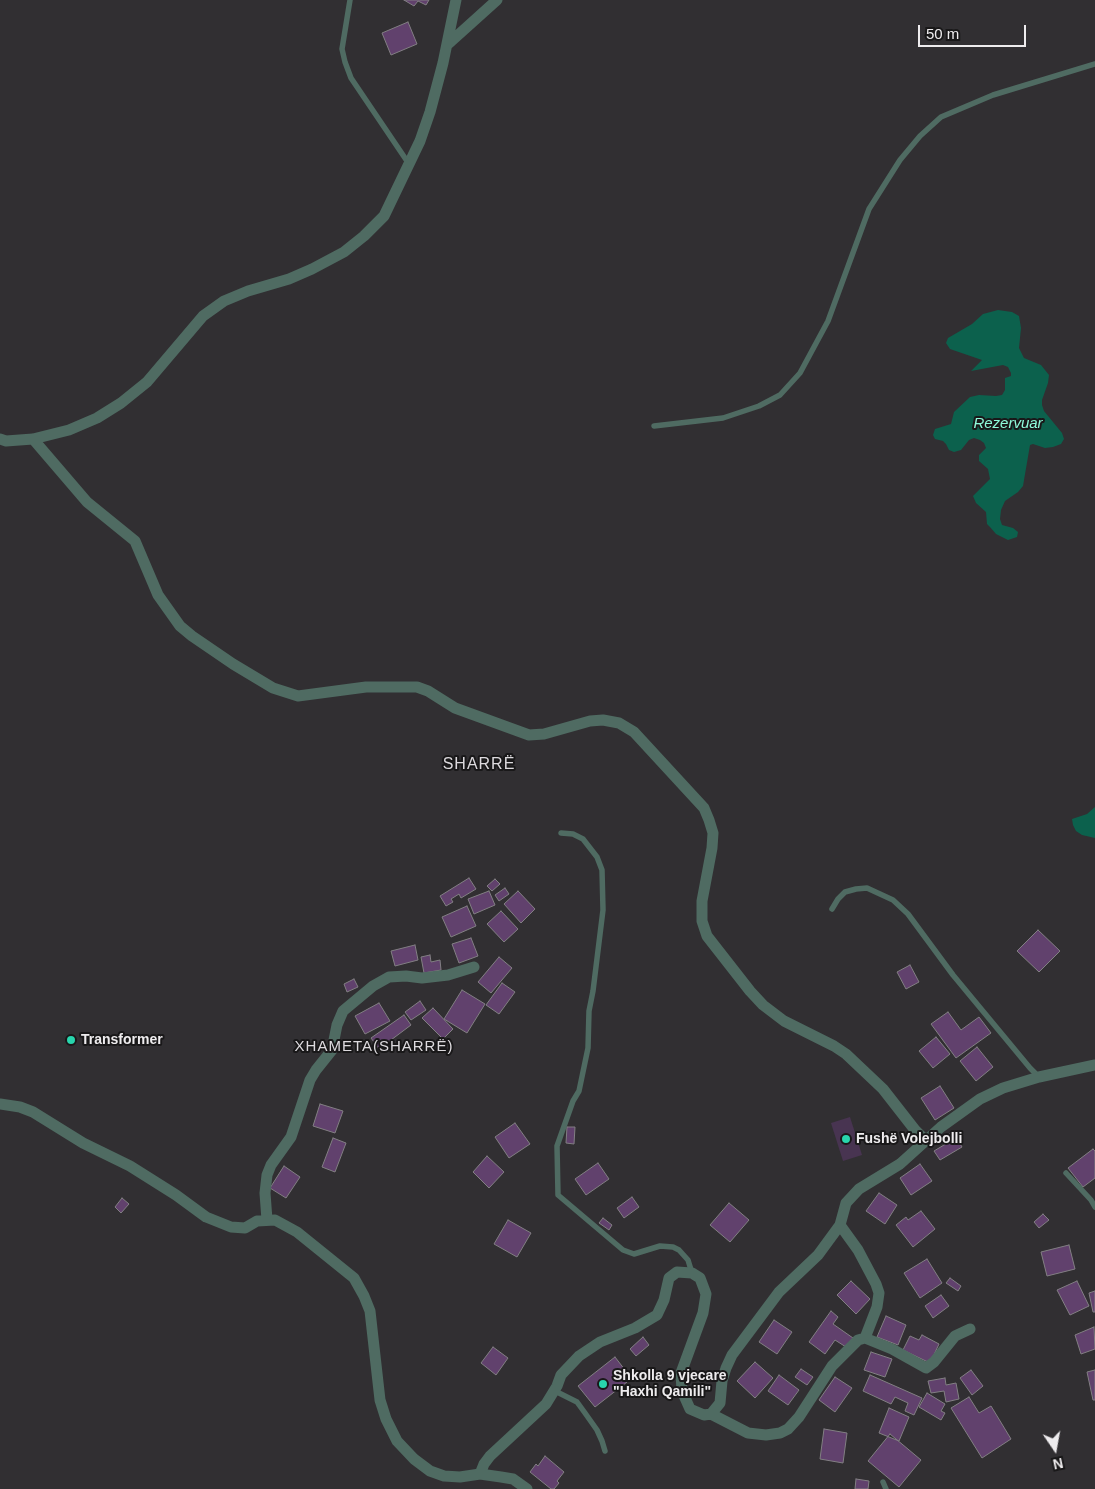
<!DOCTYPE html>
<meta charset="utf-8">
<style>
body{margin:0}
#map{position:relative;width:1095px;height:1489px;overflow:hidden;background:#312f32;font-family:Arial,sans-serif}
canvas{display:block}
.north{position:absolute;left:1030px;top:1424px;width:50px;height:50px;-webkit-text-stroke:4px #191819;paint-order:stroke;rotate:168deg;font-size:14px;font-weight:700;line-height:20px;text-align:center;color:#eeecee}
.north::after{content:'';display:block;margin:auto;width:18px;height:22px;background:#eeecee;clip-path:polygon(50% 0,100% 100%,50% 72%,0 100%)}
.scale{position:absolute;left:918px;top:25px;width:108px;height:22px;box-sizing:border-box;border:2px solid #eeecee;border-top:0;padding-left:6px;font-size:15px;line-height:18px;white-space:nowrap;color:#eeecee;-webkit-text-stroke:4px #191819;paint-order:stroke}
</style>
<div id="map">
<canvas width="1095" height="1489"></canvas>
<div class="north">N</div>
<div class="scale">50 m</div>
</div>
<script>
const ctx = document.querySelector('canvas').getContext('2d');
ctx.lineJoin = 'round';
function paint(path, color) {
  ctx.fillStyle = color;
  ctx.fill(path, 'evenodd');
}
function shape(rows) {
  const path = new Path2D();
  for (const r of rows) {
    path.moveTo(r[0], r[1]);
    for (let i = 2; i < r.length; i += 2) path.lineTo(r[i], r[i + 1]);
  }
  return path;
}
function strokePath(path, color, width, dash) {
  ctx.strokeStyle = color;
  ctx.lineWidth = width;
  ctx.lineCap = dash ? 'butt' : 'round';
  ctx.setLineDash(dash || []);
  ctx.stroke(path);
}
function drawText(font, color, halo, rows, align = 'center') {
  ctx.font = font + ' Arial,sans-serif';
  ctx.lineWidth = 4;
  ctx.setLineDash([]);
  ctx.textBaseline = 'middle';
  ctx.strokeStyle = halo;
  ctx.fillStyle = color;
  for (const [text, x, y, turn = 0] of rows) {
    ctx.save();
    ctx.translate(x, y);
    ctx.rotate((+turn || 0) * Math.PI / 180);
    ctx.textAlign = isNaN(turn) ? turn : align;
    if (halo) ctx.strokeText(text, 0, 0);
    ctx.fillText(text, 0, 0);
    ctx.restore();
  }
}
paint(shape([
 [850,1117,862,1155,843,1161,831,1123]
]), '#483451');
paint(shape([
 [998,310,1012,312,1019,316,1021,328,1019,348,1024,358,1041,365,1049,375,1048,383,1042,400,1042,405,1044,411,1062,433,1064,439,1061,444,1053,447,1045,448,1033,444,1030,445,1023,486,1018,492,1005,501,1001,510,1000,519,1002,525,1013,528,1018,532,1017,537,1008,540,996,534,990,527,987,524,986,512,976,503,973,496,990,479,988,469,979,461,979,455,986,448,984,443,980,440,974,438,969,440,961,450,954,452,949,450,946,444,943,441,935,439,933,435,935,429,951,424,954,412,970,397,979,395,996,396,1002,395,1005,390,1005,378,1011,376,1011,373,1008,367,1003,365,971,371,982,360,950,349,946,343,948,338,972,324,983,314],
 [1095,807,1095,838,1082,835,1076,831,1073,825,1072,819,1087,814]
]), '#0c614d');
const building = shape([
 [404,0,429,0,426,5,418,1,414,6,404,0],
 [408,22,417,44,391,55,382,33,408,22],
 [469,878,476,889,461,898,459,894,451,899,453,902,446,906,440,896,469,878],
 [495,879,500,884,492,891,487,886,495,879],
 [505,888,509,894,499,901,495,895,505,888],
 [489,891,495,905,474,914,468,899,489,891],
 [518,891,535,909,521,923,504,904,518,891],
 [467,906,476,926,451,937,442,917,467,906],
 [501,911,518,929,504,942,487,924,501,911],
 [1038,930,1060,951,1039,972,1017,951,1038,930],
 [471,938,478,956,459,963,452,944,471,938],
 [415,945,418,960,395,966,391,951,415,945],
 [430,955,431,962,440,960,441,970,424,973,421,957,430,955],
 [499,957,512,968,491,993,478,982,499,957],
 [910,965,919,982,906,989,897,972,910,965],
 [354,979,358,987,347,992,344,984,354,979],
 [502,983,515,992,499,1014,486,1005,502,983],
 [462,990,485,1004,467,1033,444,1019,462,990],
 [420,1001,426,1010,411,1020,405,1012,420,1001],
 [379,1003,390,1021,365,1034,355,1016,379,1003],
 [433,1008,453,1029,443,1039,422,1018,433,1008],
 [948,1012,961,1030,979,1017,991,1033,956,1058,931,1024,948,1012],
 [404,1015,411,1025,379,1049,371,1038,404,1015],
 [936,1037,950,1054,933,1068,919,1051,936,1037],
 [977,1047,993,1067,976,1081,960,1061,977,1047],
 [940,1086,954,1108,935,1120,921,1098,940,1086],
 [320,1104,343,1111,335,1133,313,1126,320,1104],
 [515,1123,530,1144,509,1158,495,1137,515,1123],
 [567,1127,575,1127,574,1144,566,1143,567,1127],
 [953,1132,962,1147,940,1160,934,1151,949,1142,946,1136,953,1132],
 [333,1138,346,1143,335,1172,322,1167,333,1138],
 [1093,1149,1095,1151,1095,1178,1083,1187,1068,1168,1093,1149],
 [487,1156,504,1172,489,1188,473,1172,487,1156],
 [598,1163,609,1179,586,1195,575,1179,598,1163],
 [920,1164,932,1181,911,1195,900,1178,920,1164],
 [284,1166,300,1177,286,1198,270,1188,284,1166],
 [879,1193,897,1205,885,1224,866,1211,879,1193],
 [632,1197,639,1207,624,1218,617,1208,632,1197],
 [122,1198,129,1204,121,1213,115,1207,122,1198],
 [729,1203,749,1220,730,1242,710,1225,729,1203],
 [921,1211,935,1229,913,1247,896,1225,906,1217,908,1220,921,1211],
 [1043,1214,1049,1220,1039,1228,1034,1222,1043,1214],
 [603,1218,612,1225,609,1230,599,1223,603,1218],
 [508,1220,531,1233,517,1257,494,1244,508,1220],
 [1069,1245,1075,1269,1047,1276,1041,1252,1069,1245],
 [927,1259,942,1283,920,1298,904,1273,927,1259],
 [950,1278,961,1286,958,1291,946,1283,950,1278],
 [851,1281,870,1299,856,1314,837,1295,851,1281],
 [1077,1281,1089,1306,1070,1315,1057,1290,1077,1281],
 [1095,1291,1095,1312,1093,1312,1089,1293,1095,1291],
 [941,1295,949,1306,933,1318,925,1306,941,1295],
 [831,1311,838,1317,833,1324,853,1338,846,1347,835,1340,825,1354,809,1342,831,1311],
 [886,1316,906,1325,898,1345,877,1337,886,1316],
 [774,1320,792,1332,777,1354,759,1342,774,1320],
 [1094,1327,1095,1349,1081,1354,1075,1335,1094,1327],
 [922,1335,939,1344,930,1363,903,1350,910,1336,919,1340,922,1335],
 [643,1337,649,1345,636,1356,630,1349,643,1337],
 [493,1347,508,1358,496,1375,481,1363,493,1347],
 [871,1352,892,1359,885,1377,864,1370,871,1352],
 [615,1357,625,1370,621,1374,627,1382,595,1407,578,1386,615,1357],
 [755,1362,773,1378,755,1398,737,1381,755,1362],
 [801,1369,813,1377,807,1385,795,1377,801,1369],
 [971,1370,983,1386,972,1395,960,1378,971,1370],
 [1095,1370,1095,1400,1093,1400,1087,1372,1095,1370],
 [779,1375,799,1390,788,1405,768,1391,779,1375],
 [870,1375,922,1398,914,1415,905,1411,908,1403,895,1397,891,1404,863,1391,870,1375],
 [835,1377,852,1388,835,1412,819,1400,835,1377],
 [945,1378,946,1385,956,1383,959,1399,946,1402,944,1391,931,1393,928,1381,945,1378],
 [927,1393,945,1404,941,1411,945,1413,941,1420,919,1407,927,1393],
 [969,1397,979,1413,991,1406,1011,1439,982,1458,951,1408,969,1397],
 [889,1408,909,1417,899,1441,879,1433,889,1408],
 [824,1429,847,1433,843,1463,820,1459,824,1429],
 [890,1434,921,1460,899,1487,868,1461,890,1434],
 [545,1456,564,1472,557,1481,559,1483,554,1489,551,1489,530,1472,536,1464,538,1466,545,1456],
 [856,1479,869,1481,868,1489,855,1489,856,1479]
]);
paint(building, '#61416d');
strokePath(building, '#827f83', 1);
strokePath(shape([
 [350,0,342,49,345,62,351,78,409,164],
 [654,426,723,418,759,406,780,395,800,373,828,321,869,209,900,160,920,136,941,117,993,95,1095,64],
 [561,833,573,834,583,839,597,857,602,870,603,910,593,991,589,1011,588,1048,579,1091,573,1101,557,1146,558,1195,623,1250,634,1254,660,1246,673,1247,679,1250,688,1260,692,1273],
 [832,909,838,899,845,892,856,889,867,888,893,900,908,914,953,975,1030,1068,1039,1077],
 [1066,1173,1091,1200,1095,1207],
 [555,1391,577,1402,585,1413,597,1430,602,1441,605,1451],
 [883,1482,886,1489]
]), '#4f6b62', 5.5);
strokePath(shape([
 [447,45,497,0],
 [0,439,6,441,33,439,69,430,97,418,121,403,147,382,203,316,224,301,248,291,289,279,312,269,344,252,364,236,384,216,420,141,430,112,443,63,456,0],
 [33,439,87,502,135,541,158,595,180,626,192,636,233,664,273,688,298,696,366,687,417,687,428,691,455,708,529,735,544,734,590,721,603,720,619,723,634,732,704,808,709,820,713,833,712,848,702,901,702,921,707,936,750,991,763,1005,784,1021,834,1046,846,1054,883,1089,915,1130,925,1140],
 [0,1104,20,1107,33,1112,83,1143,130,1166,176,1195,206,1217,231,1227,245,1228,257,1221,275,1220,297,1232,354,1278,364,1296,370,1311,380,1400,386,1419,397,1441,414,1459,430,1471,444,1476,460,1477,480,1474,501,1477,513,1479,527,1489],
 [267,1220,265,1193,267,1175,271,1165,291,1137,310,1080,316,1070,332,1050,337,1025,343,1011,373,986,389,977,406,976,422,978,448,975,474,967],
 [840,1225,858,1250,876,1284,879,1293,877,1307,865,1338],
 [711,1414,748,1433,766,1435,780,1433,788,1429,799,1417,832,1366,858,1340,865,1338,892,1349,926,1368,934,1362,955,1336,970,1329],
 [480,1474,484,1464,490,1456,546,1404,557,1386,561,1375,579,1356,600,1342,635,1328,657,1315,664,1300,669,1278,677,1272,692,1273,700,1278,706,1294,703,1313,681,1373,682,1391,690,1409,704,1415,711,1414,720,1403,722,1381,726,1368,732,1355,779,1292,818,1255,840,1225,846,1203,859,1189,900,1164,941,1127,980,1099,1003,1088,1039,1077,1095,1065]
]), '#4f6b62', 11);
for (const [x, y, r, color] of [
 [71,1040,5,"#28d5ad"],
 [846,1139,5,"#28d5ad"],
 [603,1384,5,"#28d5ad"]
]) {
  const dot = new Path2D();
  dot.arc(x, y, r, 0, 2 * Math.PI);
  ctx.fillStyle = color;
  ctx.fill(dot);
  strokePath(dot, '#191819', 2);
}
drawText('bold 14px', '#eeecee', '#191819', [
 ["Transformer",81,1040],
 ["Fushë Volejbolli",856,1139],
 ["Shkolla 9 vjecare",613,1376],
 ["\"Haxhi Qamili\"",613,1392]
], 'left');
drawText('italic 15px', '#8efada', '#191819', [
 ["Rezervuar",1008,424]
]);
ctx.letterSpacing = '1px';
drawText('15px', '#dddade', '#191819', [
 ["XHAMETA(SHARRË)",374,1047]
]);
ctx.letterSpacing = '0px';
ctx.letterSpacing = '1px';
drawText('16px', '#dddade', '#191819', [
 ["SHARRË",479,765]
]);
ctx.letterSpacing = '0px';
</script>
